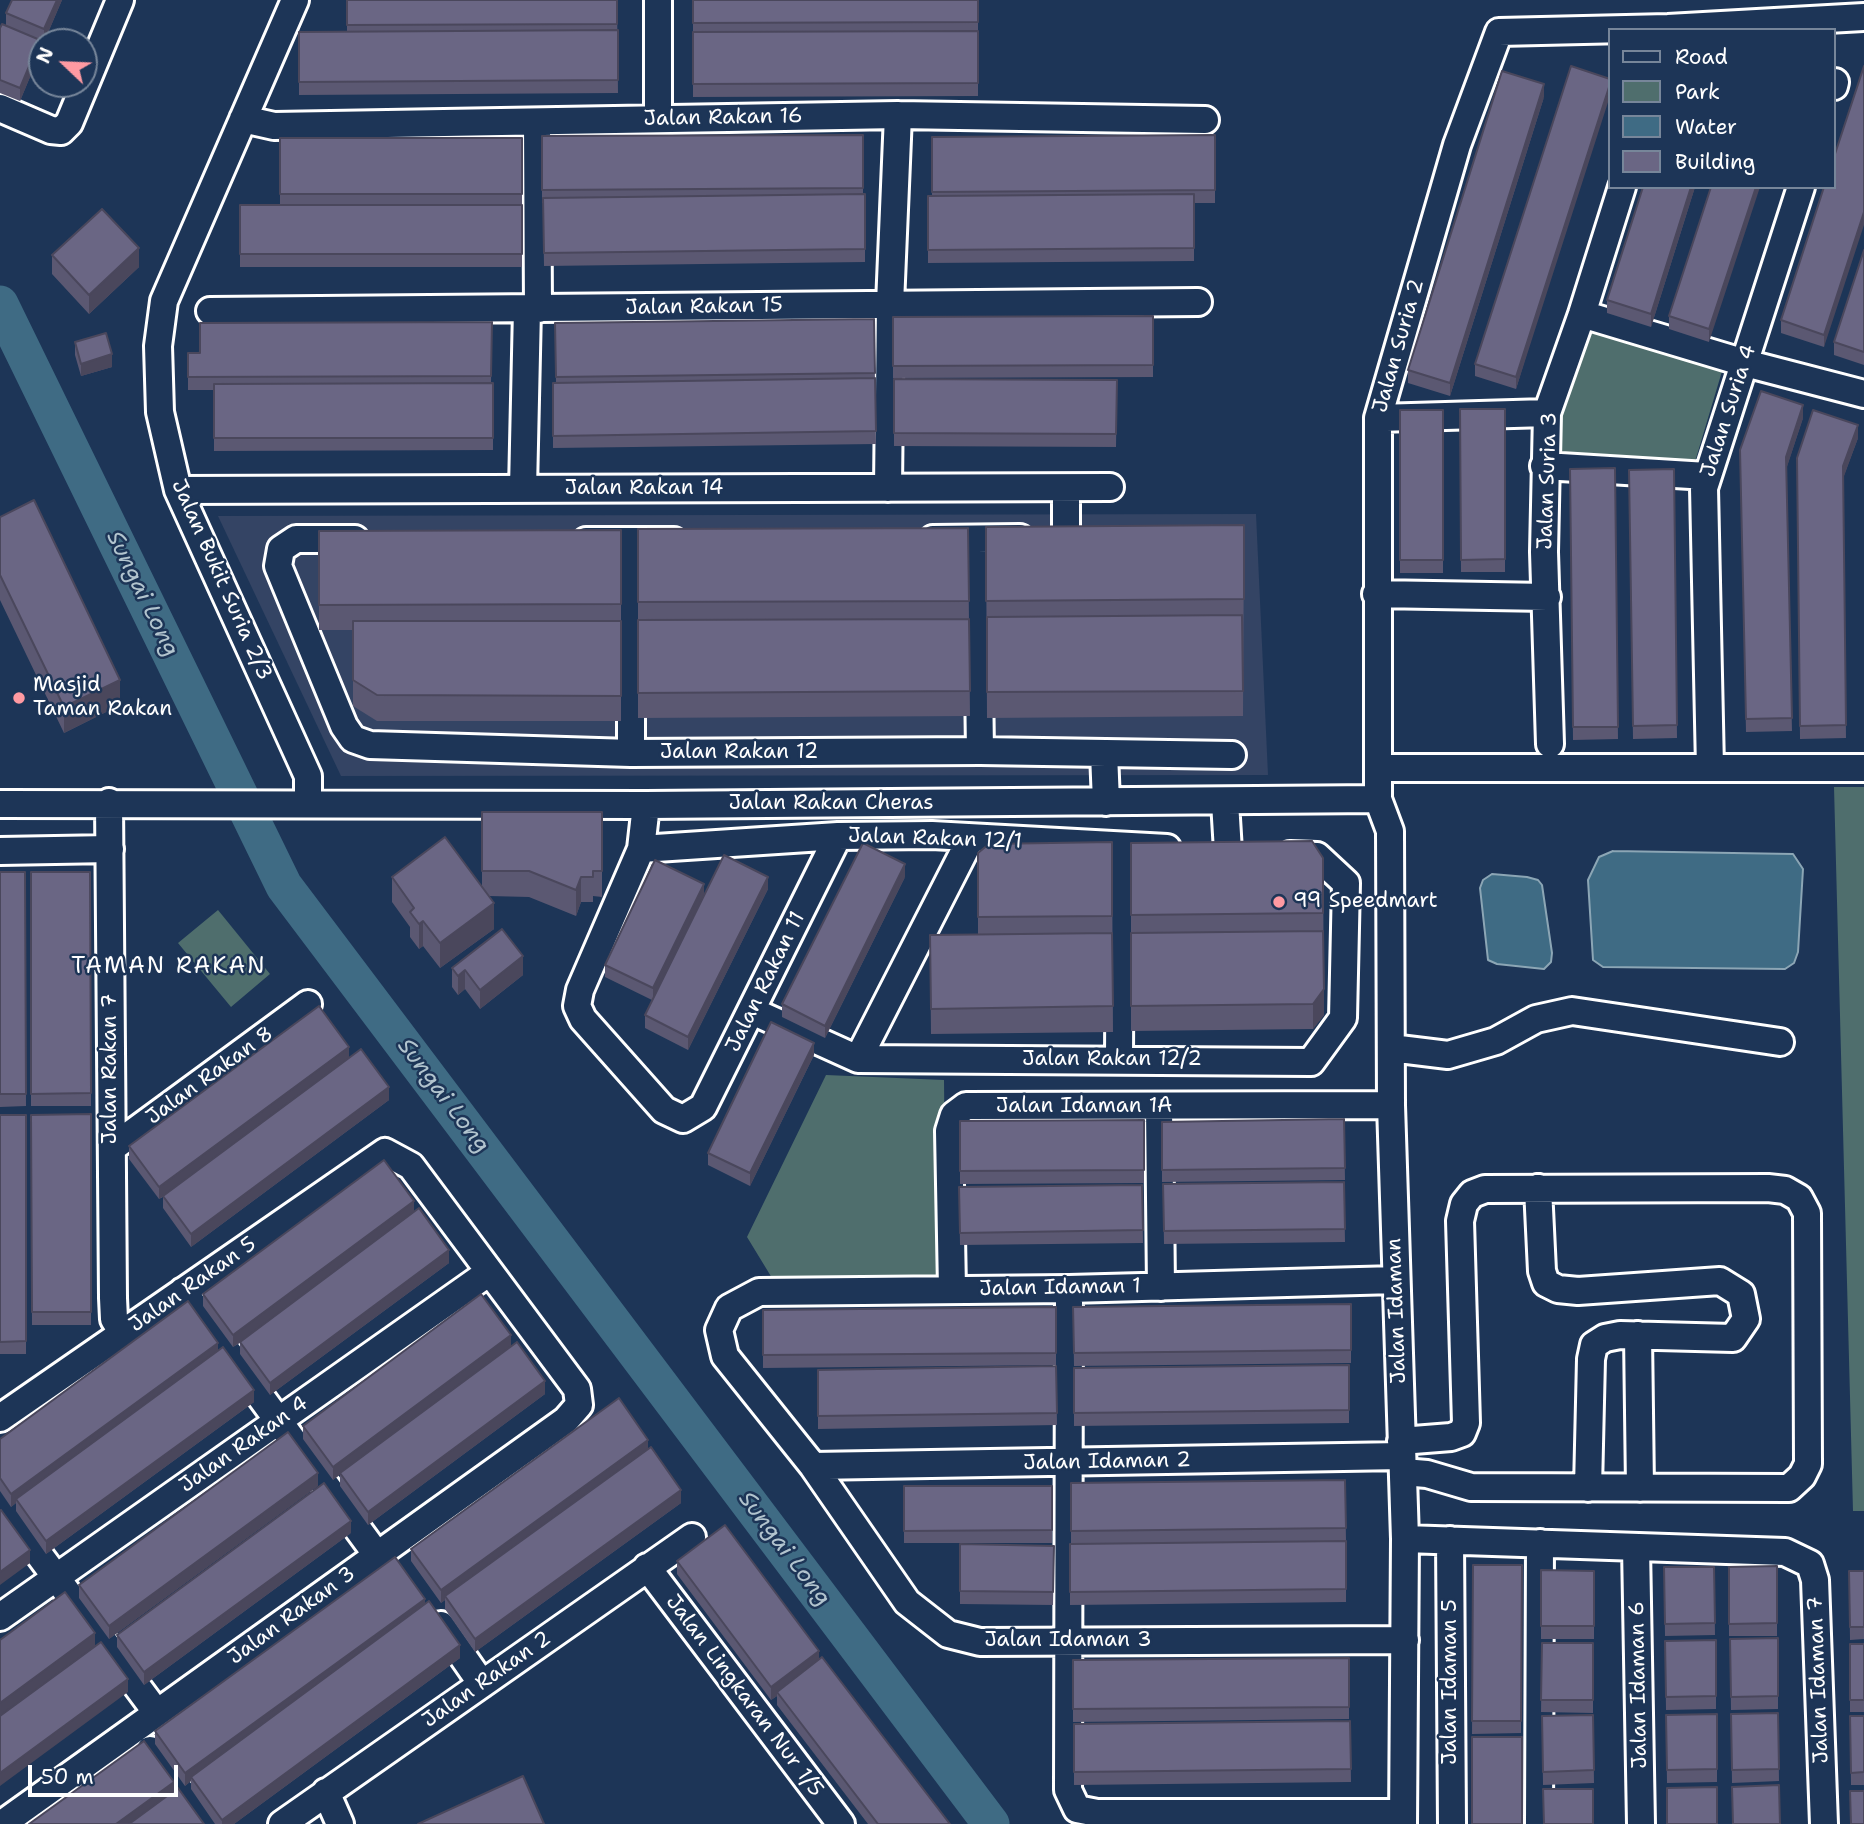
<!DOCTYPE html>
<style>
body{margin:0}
#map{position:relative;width:1864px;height:1824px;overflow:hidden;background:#1d3557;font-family:"Shantell Sans",sans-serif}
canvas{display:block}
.legend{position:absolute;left:1608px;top:28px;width:228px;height:161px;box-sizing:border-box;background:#1d3557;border:2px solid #77869a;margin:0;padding:9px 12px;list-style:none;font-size:21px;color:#fff}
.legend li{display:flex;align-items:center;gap:14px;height:35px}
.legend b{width:35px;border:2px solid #77869a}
.north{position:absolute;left:28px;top:28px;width:70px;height:70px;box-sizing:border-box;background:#1d3557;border:2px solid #77869a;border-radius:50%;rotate:293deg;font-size:19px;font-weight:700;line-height:28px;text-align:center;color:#fff}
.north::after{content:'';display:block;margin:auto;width:24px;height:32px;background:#ff9aa2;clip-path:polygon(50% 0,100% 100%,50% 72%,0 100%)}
.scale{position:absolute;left:28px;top:1765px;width:150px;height:32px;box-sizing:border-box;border:4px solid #fff;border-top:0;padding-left:9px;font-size:21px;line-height:24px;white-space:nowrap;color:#fff;-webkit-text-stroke:5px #1d3557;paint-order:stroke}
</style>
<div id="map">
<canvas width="1864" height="1824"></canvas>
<ul class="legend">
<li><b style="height:9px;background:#1d3557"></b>Road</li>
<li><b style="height:19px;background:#4f6e6d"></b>Park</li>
<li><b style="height:19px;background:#3f6b84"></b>Water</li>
<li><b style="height:19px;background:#6a6684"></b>Building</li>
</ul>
<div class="north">N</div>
<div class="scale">50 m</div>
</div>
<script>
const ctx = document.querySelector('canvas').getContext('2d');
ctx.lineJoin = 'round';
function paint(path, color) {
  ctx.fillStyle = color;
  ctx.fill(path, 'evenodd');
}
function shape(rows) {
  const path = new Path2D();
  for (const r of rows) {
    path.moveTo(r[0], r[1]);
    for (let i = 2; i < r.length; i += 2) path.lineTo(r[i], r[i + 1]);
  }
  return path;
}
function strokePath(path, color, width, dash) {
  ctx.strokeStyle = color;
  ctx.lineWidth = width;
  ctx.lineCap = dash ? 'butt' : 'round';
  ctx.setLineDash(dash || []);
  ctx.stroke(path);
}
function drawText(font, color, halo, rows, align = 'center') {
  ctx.font = font + ' "Shantell Sans",sans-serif';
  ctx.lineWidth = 5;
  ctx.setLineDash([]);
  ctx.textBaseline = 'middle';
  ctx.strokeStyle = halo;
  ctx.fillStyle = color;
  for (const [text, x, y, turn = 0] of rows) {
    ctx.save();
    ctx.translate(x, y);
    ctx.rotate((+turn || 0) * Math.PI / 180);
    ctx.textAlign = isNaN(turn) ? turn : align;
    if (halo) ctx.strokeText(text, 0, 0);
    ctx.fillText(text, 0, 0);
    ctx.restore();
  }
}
paint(shape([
 [1256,514,1268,775,341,776,218,516]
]), '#344464');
paint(shape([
 [1591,323,1723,368,1694,465,1558,462,1558,418],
 [1834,787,1864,787,1864,1511,1853,1511],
 [218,910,270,974,231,1007,178,943],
 [826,1075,944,1080,946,1279,772,1278,747,1237]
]), '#4f6e6d');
const water = shape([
 [1613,851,1793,854,1803,869,1798,952,1794,963,1785,969,1603,967,1593,960,1588,880,1599,857,1613,851],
 [1492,874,1527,877,1538,880,1542,885,1552,953,1551,962,1544,969,1497,964,1488,960,1480,888,1483,880,1492,874]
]);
paint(water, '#3f6b84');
strokePath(water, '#8ca6b5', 2);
strokePath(shape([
 [0,304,284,886,991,1824]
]), '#3f6b84', 37);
const minor = shape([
 [295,0,164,301,158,346,160,412,178,490,308,776,308,803],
 [658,0,658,118],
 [1834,86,1835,82],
 [0,108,51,130,61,131,69,123,120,0],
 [243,119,274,126,898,115,1205,120],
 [537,123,538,309],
 [210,311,1198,302],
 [1582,314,1745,363,1864,394],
 [1378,418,1547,413],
 [1544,466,1707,476],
 [888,488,890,304,898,115],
 [523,489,527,309],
 [178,490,1110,487],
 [1066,537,1066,488],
 [355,539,296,539,281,549,278,566,344,726,353,739,370,745,631,753,980,751,1232,755],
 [933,539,1020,538],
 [977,539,980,751],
 [586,541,674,541],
 [631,541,631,753],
 [1376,594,1547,597],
 [1550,744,1544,552,1547,413,1582,314,1622,187],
 [1104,753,1106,802],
 [1379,768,1864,768],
 [1710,768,1704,488,1801,187],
 [109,802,113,1298,114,1319,123,1333],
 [1225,802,1228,851],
 [0,804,646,805,1378,799],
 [646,805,641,849,580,990,577,1006,583,1019,664,1110,683,1119,703,1107,838,836],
 [641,849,838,836,932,835,1167,848],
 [0,851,110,849],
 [752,1011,858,1059,1311,1062,1343,1018,1346,883,1317,856,1290,855],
 [1391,1048,1448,1055,1496,1041,1536,1019,1572,1011,1780,1042],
 [858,1059,971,838],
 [1119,1060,1120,846],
 [1159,1108,1161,1287],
 [112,1148,308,1004],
 [1538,1188,1542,1271,1546,1283,1558,1289,1578,1291,1720,1281,1741,1294,1746,1319,1733,1338,1620,1335,1605,1338,1594,1345,1591,1359,1588,1488],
 [1396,1280,1069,1289,759,1292,729,1308,719,1330,725,1356,813,1466,907,1602,948,1634,980,1642,1405,1640],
 [952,1289,949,1131,954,1115,966,1106,1391,1105],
 [1069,1289,1068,1790,1077,1809,1097,1813,1402,1813],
 [183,1291,377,1555],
 [1638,1335,1640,1488],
 [0,1418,385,1152,411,1166,577,1389,579,1405,566,1420,2,1824],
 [1401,1441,1451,1437,1462,1433,1466,1423,1460,1221,1464,1204,1472,1194,1485,1189,1768,1188,1785,1190,1799,1198,1807,1213,1808,1464,1802,1476,1789,1488,1471,1487,1427,1474,1403,1472],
 [813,1466,1402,1456],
 [0,1502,157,1713],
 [1405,1539,1785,1552,1810,1564,1815,1580,1824,1824],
 [1450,1540,1452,1824],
 [1636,1547,1641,1824],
 [647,1567,841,1824],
 [0,1617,488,1273],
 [441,1625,482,1684],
 [150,1750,205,1824],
 [326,1792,340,1824],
 [282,1824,692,1537],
 [1403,1824,1405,1539,1391,1105,1390,831,1378,799,1378,418,1457,145,1499,32,1668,28,1864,17],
 [1539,1824,1540,1543]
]);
strokePath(minor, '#fff', 32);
strokePath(minor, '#1d3557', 26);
paint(shape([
 [12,0,62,0,44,42,6,26,6,13],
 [347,0,617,0,618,93,299,95,299,32,347,32],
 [693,0,978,0,978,96,693,97],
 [0,28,40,53,20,101,0,93],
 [1864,66,1824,347,1781,333,1781,320],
 [1610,79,1516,389,1475,376,1475,364],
 [1544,97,1450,396,1408,383,1408,370],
 [863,135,863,194,865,194,865,262,544,266,543,203,542,203,542,136],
 [1215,135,1215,203,1194,203,1194,261,928,263,928,196,932,196,932,137],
 [280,138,522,138,522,267,240,267,240,205,280,205],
 [1695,187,1651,327,1607,313,1607,300],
 [1711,187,1709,342,1669,329,1669,316],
 [1864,250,1864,365,1834,355,1834,342],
 [52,255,139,267,89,314,52,274],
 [1153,316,1153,377,893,378,893,317],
 [874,319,876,444,553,448,553,383,556,383,555,323],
 [492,322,491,383,493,383,493,450,214,451,214,390,188,390,188,353],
 [75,342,112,367,81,376,75,355],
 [894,379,1117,380,1116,447,894,446],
 [1460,409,1505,409,1505,572,1461,572],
 [1400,410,1443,410,1443,573,1400,573],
 [1803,418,1786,469,1792,731,1746,732,1740,450],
 [1858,438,1843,478,1846,738,1800,739,1797,458],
 [1615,468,1618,739,1573,740,1570,469],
 [1674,469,1677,738,1633,739,1629,470],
 [0,517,120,705,64,733,0,600],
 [1244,525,1243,716,987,718,986,527],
 [968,528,970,716,638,718,638,529],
 [621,530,621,721,377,721,353,706,353,630,319,630,319,531],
 [482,812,602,812,602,897,593,896,593,902,581,902,576,916,529,897,489,896,494,929,440,968,423,946,419,949,410,937,410,927,392,902,392,877,482,887],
 [1112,842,1113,1032,931,1034,930,935,978,935,978,853],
 [1131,843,1323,858,1324,1015,1313,1029,1131,1031],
 [0,872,25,872,26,1106,0,1107],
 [31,872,90,872,91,1106,31,1106],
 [905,877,825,1038,782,1017,782,1004],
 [768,889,688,1050,645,1028,645,1015,652,1000,605,977,605,965,704,896],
 [452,968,523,975,480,1009,465,989,458,995,452,987],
 [814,1055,750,1186,708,1165,708,1153],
 [349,1058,389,1100,191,1247,163,1208,163,1197,159,1199,129,1159,129,1146],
 [91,1114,91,1325,32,1325,31,1115],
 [0,1115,26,1115,26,1354,0,1354],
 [1344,1119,1345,1180,1162,1182,1162,1122],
 [1144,1120,1144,1183,960,1184,960,1121],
 [1344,1182,1345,1242,1164,1244,1163,1184],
 [1142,1185,1143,1243,960,1245,959,1187],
 [414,1212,449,1263,270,1395,240,1354,240,1343,233,1347,203,1306,203,1294],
 [1351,1304,1351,1363,1074,1366,1073,1307],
 [1056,1307,1056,1365,763,1368,763,1310],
 [511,1346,545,1394,368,1525,340,1486,340,1474,333,1480,303,1439,303,1426],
 [218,1351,254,1402,46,1554,16,1511,16,1503,11,1507,0,1491,0,1439],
 [1349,1365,1349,1423,1074,1426,1074,1368],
 [1056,1366,1057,1425,818,1429,818,1370],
 [648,1449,681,1503,475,1652,445,1609,445,1600,441,1603,411,1561,411,1549],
 [1345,1480,1346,1541,1071,1544,1071,1483],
 [318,1486,109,1639,79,1598,79,1585],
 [904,1486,1052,1486,1052,1543,904,1543],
 [351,1533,144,1685,117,1647,117,1635],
 [1346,1541,1346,1602,1070,1605,1070,1544],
 [960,1544,1054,1546,1053,1605,960,1604],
 [677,1561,819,1660,950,1824,868,1824,777,1705,777,1696,771,1700,677,1574],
 [1473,1565,1522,1565,1521,1733,1472,1734],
 [1777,1566,1777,1636,1729,1636,1729,1567],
 [1664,1567,1714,1567,1715,1635,1665,1636],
 [1541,1570,1594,1571,1594,1639,1541,1639],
 [1849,1571,1864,1571,1864,1639,1850,1640],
 [425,1604,460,1658,234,1824,215,1824,191,1789,191,1781,185,1786,155,1744,155,1731],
 [1778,1638,1778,1709,1731,1710,1730,1639],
 [1716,1640,1716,1709,1666,1710,1665,1641],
 [1542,1643,1593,1643,1593,1713,1541,1712],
 [1850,1644,1864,1644,1864,1712,1850,1712],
 [1349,1658,1349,1719,1073,1722,1073,1660],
 [1778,1713,1779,1781,1732,1783,1731,1714],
 [1717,1714,1717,1782,1667,1783,1666,1715],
 [1593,1715,1594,1783,1543,1785,1542,1716],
 [1850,1716,1864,1716,1864,1785,1851,1785],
 [1350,1721,1351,1782,1074,1785,1074,1724]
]), '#5b5872');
paint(shape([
 [57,0,62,0,44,42,44,29],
 [40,40,40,53,20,101,20,88],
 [1544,84,1544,97,1450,396,1450,383],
 [1610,84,1610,96,1516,389,1516,377],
 [1691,187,1695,187,1651,327,1651,314],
 [1756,187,1760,187,1709,342,1709,329],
 [1864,212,1864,225,1824,347,1824,335],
 [139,248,139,267,89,314,89,295],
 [112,354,112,367,81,376,81,364],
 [1803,405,1803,418,1786,470,1786,457],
 [1858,425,1858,438,1843,479,1843,466],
 [120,680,120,705,64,733,64,707],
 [905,864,905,877,825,1038,825,1026],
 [581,877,581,902,576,916,576,890],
 [768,877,768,889,688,1050,688,1037],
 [704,884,704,897,653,1001,653,988],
 [494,903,494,929,440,968,440,943],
 [423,921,423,946,419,949,419,924],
 [523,956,523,975,480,1009,480,990],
 [465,970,465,989,458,995,458,976],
 [1324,989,1324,1015,1313,1029,1313,1004],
 [814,1043,814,1055,750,1186,750,1173],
 [349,1047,349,1059,159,1199,159,1187],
 [389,1087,389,1100,191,1247,191,1234],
 [414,1201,414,1214,233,1347,233,1335],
 [449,1250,449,1263,270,1395,270,1383],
 [511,1335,511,1347,333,1480,333,1467],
 [218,1343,218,1355,16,1499,16,1503,11,1507,11,1494],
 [545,1381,545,1394,368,1525,368,1512],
 [254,1390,254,1402,46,1554,46,1541],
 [648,1440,648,1453,445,1596,445,1600,441,1603,441,1590],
 [318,1473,318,1486,109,1639,109,1626],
 [681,1490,681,1503,475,1652,475,1639],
 [351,1521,351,1533,144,1685,144,1672],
 [30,1550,30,1563,0,1585,0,1572],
 [425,1599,425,1611,191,1777,191,1781,185,1786,185,1773],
 [95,1633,95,1646,0,1716,0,1703],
 [460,1645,460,1658,234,1824,222,1824,222,1820],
 [819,1651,819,1664,777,1692,777,1696,771,1700,771,1687],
 [128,1679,128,1692,0,1786,0,1773],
 [174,1782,174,1795,134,1824,116,1824]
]), '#4a475c');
const building = shape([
 [12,0,57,0,44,29,6,13,12,0],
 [347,0,617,0,617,24,347,25,347,0],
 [693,0,978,0,978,22,693,23,693,0],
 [2,24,40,40,20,88,0,80,0,28,2,24],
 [618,30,618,80,299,82,299,32,618,30],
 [978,31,978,83,693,84,693,32,978,31],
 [1571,66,1610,79,1610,84,1516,377,1475,364,1571,66],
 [1864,66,1864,212,1824,335,1781,320,1824,187,1834,187,1834,157,1864,66],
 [1502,71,1544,84,1450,383,1408,370,1502,71],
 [863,135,863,188,542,190,542,136,863,135],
 [1215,135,1215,190,932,192,932,137,1215,135],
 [280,138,522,138,522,194,280,194,280,138],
 [1643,187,1691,187,1651,314,1607,300,1643,187],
 [1711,187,1756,187,1709,329,1669,316,1711,187],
 [865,194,865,249,544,253,543,198,865,194],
 [1194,194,1194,248,928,250,928,196,1194,194],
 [240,205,522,205,522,254,240,254,240,205],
 [102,209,139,248,89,295,52,255,102,209],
 [1864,250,1864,352,1834,342,1864,250],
 [1153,316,1153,365,893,366,893,317,1153,316],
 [874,319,875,373,556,377,555,323,874,319],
 [492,322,491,376,188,377,188,353,200,353,200,323,492,322],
 [106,333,112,354,81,364,75,342,106,333],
 [875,378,876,431,553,436,553,383,875,378],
 [894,379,1117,380,1116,434,894,433,894,379],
 [493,383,493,438,214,438,214,384,493,383],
 [1761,391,1803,405,1786,457,1792,718,1746,719,1740,450,1761,391],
 [1460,409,1505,409,1505,559,1461,560,1460,409],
 [1400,410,1443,410,1443,560,1400,560,1400,410],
 [1813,410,1858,425,1843,466,1846,725,1800,726,1797,458,1813,410],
 [1615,468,1618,727,1573,727,1570,469,1615,468],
 [1674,469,1677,725,1633,726,1629,470,1674,469],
 [34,500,120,680,64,707,0,575,0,517,34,500],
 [1244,525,1244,599,986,601,986,527,1244,525],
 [968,528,969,601,638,602,638,529,968,528],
 [621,530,621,604,319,605,319,531,621,530],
 [1242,615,1243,691,987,692,987,617,1242,615],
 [969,619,970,691,638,693,638,620,969,619],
 [353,621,621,621,621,696,377,695,353,680,353,621],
 [482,812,602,812,602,871,593,871,593,877,581,877,576,890,529,871,482,871,482,812],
 [445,837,494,903,440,943,423,921,419,924,410,912,414,908,392,877,445,837],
 [1312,841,1323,858,1323,913,1131,915,1131,843,1312,841],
 [1112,842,1112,916,978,917,978,853,989,844,1112,842],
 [863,843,905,864,825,1026,782,1004,863,843],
 [724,855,768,877,688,1037,645,1015,724,855],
 [655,860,704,884,653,988,605,965,655,860],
 [0,872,25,872,26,1094,0,1094,0,872],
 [31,872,90,872,91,1093,31,1094,31,872],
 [502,929,523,956,480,990,465,970,458,976,452,968,502,929],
 [1323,931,1324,989,1313,1004,1131,1006,1131,933,1323,931],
 [1112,933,1113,1006,931,1009,930,935,1112,933],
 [319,1006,349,1047,159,1187,129,1146,319,1006],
 [771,1022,814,1043,750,1173,708,1153,771,1022],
 [361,1049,389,1087,191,1234,163,1196,361,1049],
 [91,1114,91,1312,32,1312,31,1115,91,1114],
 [0,1115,26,1115,26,1341,0,1342,0,1115],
 [1344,1119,1345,1168,1162,1170,1162,1122,1344,1119],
 [1144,1120,1144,1170,960,1171,960,1121,1144,1120],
 [384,1160,414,1201,233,1335,203,1294,384,1160],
 [1344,1182,1345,1229,1164,1231,1163,1184,1344,1182],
 [1142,1185,1143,1230,960,1233,959,1187,1142,1185],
 [419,1208,449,1250,270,1383,240,1342,419,1208],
 [481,1294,511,1335,333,1467,303,1426,481,1294],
 [188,1301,218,1343,11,1494,0,1478,0,1439,188,1301],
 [1351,1304,1351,1350,1074,1353,1073,1307,1351,1304],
 [1056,1307,1056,1353,763,1355,763,1310,1056,1307],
 [517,1342,545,1381,368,1512,340,1473,517,1342],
 [223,1347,254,1390,46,1541,16,1499,223,1347],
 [1349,1365,1349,1410,1074,1413,1074,1368,1349,1365],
 [1056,1366,1057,1413,818,1416,818,1370,1056,1366],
 [619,1398,648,1440,441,1590,411,1549,619,1398],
 [288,1432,318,1473,109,1626,79,1585,288,1432],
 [651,1447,681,1490,475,1639,445,1596,651,1447],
 [1345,1480,1346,1528,1071,1531,1071,1483,1345,1480],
 [324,1483,351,1521,144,1672,117,1635,324,1483],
 [904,1486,1052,1486,1052,1530,904,1531,904,1486],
 [1,1510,30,1550,0,1572,0,1511,1,1510],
 [725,1525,819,1651,771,1687,677,1561,725,1525],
 [1346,1541,1346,1589,1070,1592,1070,1544,1346,1541],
 [960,1544,1054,1546,1053,1592,960,1591,960,1544],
 [395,1557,425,1599,185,1773,155,1731,395,1557],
 [1473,1565,1522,1565,1521,1721,1472,1721,1473,1565],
 [1777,1566,1777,1623,1729,1624,1729,1567,1777,1566],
 [1664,1567,1714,1567,1715,1623,1665,1624,1664,1567],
 [1541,1570,1594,1571,1594,1626,1541,1626,1541,1570],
 [1849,1571,1864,1571,1864,1627,1850,1627,1849,1571],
 [65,1592,95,1633,0,1703,0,1640,65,1592],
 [429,1601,460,1645,222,1820,191,1777,429,1601],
 [1778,1638,1778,1696,1731,1697,1730,1639,1778,1638],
 [1716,1640,1716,1696,1666,1697,1665,1641,1716,1640],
 [101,1642,128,1679,0,1773,0,1716,101,1642],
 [1542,1643,1593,1643,1593,1700,1541,1700,1542,1643],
 [1850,1644,1864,1644,1864,1700,1850,1700,1850,1644],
 [822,1657,950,1824,878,1824,777,1692,822,1657],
 [1349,1658,1349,1707,1073,1709,1073,1660,1349,1658],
 [1778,1713,1779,1769,1732,1770,1731,1714,1778,1713],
 [1717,1714,1717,1769,1667,1770,1666,1715,1717,1714],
 [1593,1715,1594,1770,1543,1772,1542,1716,1593,1715],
 [1850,1716,1864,1716,1864,1772,1851,1773,1850,1716],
 [1350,1721,1351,1769,1074,1772,1074,1724,1350,1721],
 [1472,1737,1522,1737,1522,1824,1472,1824,1472,1737],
 [144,1741,174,1782,116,1824,29,1824,144,1741],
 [523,1776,544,1824,418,1824,523,1776],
 [1779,1785,1780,1824,1733,1824,1732,1787,1779,1785],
 [1717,1787,1717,1824,1667,1824,1667,1788,1717,1787],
 [178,1788,204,1824,129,1824,178,1788],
 [1543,1789,1593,1789,1593,1824,1544,1824,1543,1789],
 [1850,1791,1864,1791,1864,1824,1851,1824,1850,1791]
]);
paint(building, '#6a6684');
strokePath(building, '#4a475c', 2);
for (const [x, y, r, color] of [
 [19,698,7,"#ff9aa2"],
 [1279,902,7,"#ff9aa2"]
]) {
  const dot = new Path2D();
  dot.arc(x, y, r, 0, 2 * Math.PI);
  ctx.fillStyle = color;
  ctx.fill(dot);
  strokePath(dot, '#1d3557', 2.5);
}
drawText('21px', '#fff', '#1d3557', [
 ["Jalan Rakan 16",723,118,-1],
 ["Jalan Rakan 15",704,307,-1],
 ["Jalan Suria 2",1399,346,-74],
 ["Jalan Suria 4",1729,411,-72],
 ["Jalan Suria 3",1548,481,-88],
 ["Jalan Rakan 14",644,489],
 ["Jalan Bukit Suria 2/3",221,580,66],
 ["Jalan Rakan 12",739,753],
 ["Jalan Rakan Cheras",831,804],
 ["Jalan Rakan 12/1",935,839,2],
 ["Jalan Rakan 11",766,982,-64],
 ["Jalan Rakan 12/2",1112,1060],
 ["Jalan Rakan 7",111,1069,-90],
 ["Jalan Rakan 8",210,1076,-36],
 ["Jalan Idaman 1A",1084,1107],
 ["Jalan Rakan 5",193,1285,-35],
 ["Jalan Idaman 1",1060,1288,-1],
 ["Jalan Idaman",1397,1311,-92],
 ["Jalan Rakan 4",244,1445,-35],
 ["Jalan Idaman 2",1107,1462,-1],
 ["Jalan Rakan 3",292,1616,-36],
 ["Jalan Idaman 3",1068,1641],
 ["Jalan Rakan 2",487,1680,-35],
 ["Jalan Idaman 7",1819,1680,-92],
 ["Jalan Idaman 5",1451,1682,-90],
 ["Jalan Idaman 6",1639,1685,-91],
 ["Jalan Lingkaran Nur 1/5",744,1696,53]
]);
drawText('21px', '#fff', '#1d3557', [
 ["Masjid",33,686],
 ["Taman Rakan",33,710],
 ["99 Speedmart",1293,902]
], 'left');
drawText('italic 23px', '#b2c4ce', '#1d3557', [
 ["Sungai Long",142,594,64],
 ["Sungai Long",443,1096,53],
 ["Sungai Long",784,1549,53]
]);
ctx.letterSpacing = '2px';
drawText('23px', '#fff', '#1d3557', [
 ["TAMAN RAKAN",169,967]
]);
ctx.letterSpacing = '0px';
</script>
